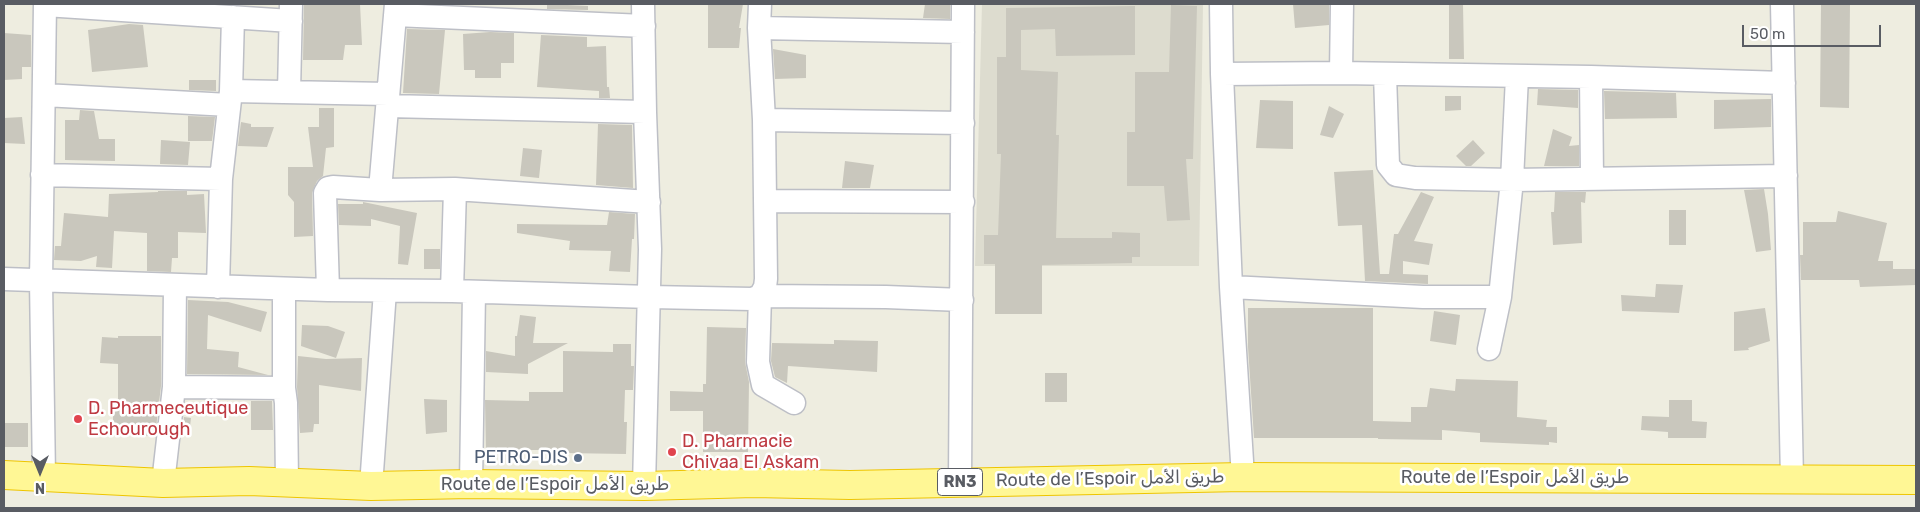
<!DOCTYPE html>
<meta charset="utf-8">
<style>
body{margin:0}
#map{position:relative;width:1920px;height:512px;overflow:hidden;background:#eeede0;font-family:Rubik,sans-serif}
canvas{display:block}
.frame{position:absolute;inset:0;border:5px solid #595c63;pointer-events:none}
.north{position:absolute;left:15px;top:447px;width:50px;height:50px;-webkit-text-stroke:4px #fff;paint-order:stroke;rotate:180deg;font-size:14px;font-weight:700;line-height:20px;text-align:center;color:#595c63}
.north::after{content:'';display:block;margin:auto;width:18px;height:22px;background:#595c63;clip-path:polygon(50% 0,100% 100%,50% 72%,0 100%)}
.scale{position:absolute;left:1742px;top:25px;width:139px;height:22px;box-sizing:border-box;border:2px solid #595c63;border-top:0;padding-left:6px;font-size:15px;line-height:18px;white-space:nowrap;color:#595c63;-webkit-text-stroke:4px #fff;paint-order:stroke}
</style>
<div id="map">
<canvas width="1920" height="512"></canvas>
<div class="frame"></div>
<div class="north">N</div>
<div class="scale">50 m</div>
</div>
<script>
const ctx = document.querySelector('canvas').getContext('2d');
ctx.lineJoin = 'round';
function paint(path, color) {
  ctx.fillStyle = color;
  ctx.fill(path, 'evenodd');
}
function shape(rows) {
  const path = new Path2D();
  for (const r of rows) {
    path.moveTo(r[0], r[1]);
    for (let i = 2; i < r.length; i += 2) path.lineTo(r[i], r[i + 1]);
  }
  return path;
}
function strokePath(path, color, width, dash) {
  ctx.strokeStyle = color;
  ctx.lineWidth = width;
  ctx.lineCap = dash ? 'butt' : 'round';
  ctx.setLineDash(dash || []);
  ctx.stroke(path);
}
function drawText(font, color, halo, rows, align = 'center') {
  ctx.font = font + ' Rubik,Cairo,sans-serif';
  ctx.lineWidth = 5;
  ctx.setLineDash([]);
  ctx.textBaseline = 'middle';
  ctx.strokeStyle = halo;
  ctx.fillStyle = color;
  for (const [text, x, y, turn = 0] of rows) {
    ctx.save();
    ctx.translate(x, y);
    ctx.rotate((+turn || 0) * Math.PI / 180);
    ctx.textAlign = isNaN(turn) ? turn : align;
    if (halo) ctx.strokeText(text, 0, 0);
    ctx.fillText(text, 0, 0);
    ctx.restore();
  }
}
paint(shape([
 [982,4,1203,4,1199,266,975,266]
]), '#dddccf');
paint(shape([
 [304,4,360,4,362,45,345,45,343,60,303,60],
 [547,4,588,6,588,10,547,9],
 [708,4,743,4,739,28,741,28,739,48,708,48],
 [925,4,950,4,950,19,923,18],
 [1293,4,1329,4,1329,25,1295,28],
 [1449,4,1463,4,1464,59,1449,59],
 [1821,4,1850,4,1849,108,1820,107],
 [1171,5,1197,6,1193,159,1186,159,1190,220,1167,221,1164,186,1127,186,1127,132,1135,132,1135,72,1169,72],
 [1135,6,1135,55,1056,56,1055,29,1021,30,1021,70,1058,72,1056,135,1059,135,1056,238,1112,238,1112,232,1140,233,1140,257,1132,257,1132,263,1042,265,1042,314,995,314,995,264,984,264,984,235,998,235,1001,154,997,154,997,57,1006,57,1006,8],
 [129,24,143,25,148,67,92,72,88,30],
 [407,29,445,30,439,94,403,93],
 [490,32,514,33,514,63,501,63,501,78,475,78,475,70,464,70,463,34],
 [4,33,31,35,31,67,22,67,22,79,4,80],
 [541,35,587,37,587,47,606,46,607,87,609,87,610,98,599,98,599,91,537,87],
 [773,49,806,55,806,78,775,79],
 [189,80,216,80,216,91,189,90],
 [1538,89,1578,90,1578,108,1537,105],
 [1604,91,1676,93,1677,118,1605,119],
 [1445,96,1461,96,1461,110,1445,111],
 [1771,99,1771,127,1714,129,1714,100],
 [1260,100,1293,101,1293,149,1256,148],
 [1329,106,1344,114,1333,138,1320,135],
 [319,108,334,108,334,147,326,148,323,176,317,181,312,193,313,236,294,237,294,202,288,195,288,167,313,167,308,127,319,127],
 [80,110,94,111,99,139,115,139,115,161,65,160,65,120,79,120],
 [188,116,215,117,212,141,188,141],
 [22,117,25,144,4,143,4,118],
 [241,122,251,124,251,127,274,127,267,147,238,146],
 [598,124,632,125,633,188,596,185],
 [1553,129,1572,137,1569,146,1579,145,1579,166,1544,166],
 [161,140,190,142,188,165,160,164],
 [1473,140,1485,153,1471,166,1466,166,1456,156],
 [523,148,542,150,539,178,520,176],
 [845,161,874,165,870,188,842,188],
 [1373,170,1380,274,1389,274,1394,234,1398,234,1421,192,1434,197,1414,241,1433,244,1429,265,1403,261,1403,274,1428,275,1428,284,1365,281,1362,225,1338,226,1334,172],
 [1764,189,1768,214,1771,250,1756,252,1744,190],
 [158,191,187,191,187,195,204,194,206,233,178,232,178,258,172,258,171,272,147,271,147,233,114,231,112,268,96,267,97,256,81,261,54,260,55,246,61,246,64,213,108,217,109,194,158,192],
 [1555,192,1586,192,1585,203,1581,202,1582,243,1553,245,1551,212,1554,212],
 [363,202,417,213,408,265,398,264,400,226,371,219,371,226,339,225,338,204,363,204],
 [1669,210,1686,210,1686,245,1669,245],
 [1838,211,1887,223,1878,261,1893,261,1893,269,1916,269,1916,285,1860,287,1859,280,1801,280,1800,255,1803,255,1803,222,1836,222],
 [609,212,635,214,634,239,632,239,630,272,609,271,611,251,569,250,570,241,517,233,517,224,607,225],
 [424,249,440,249,440,269,424,269],
 [1656,284,1683,285,1679,313,1622,311,1621,295,1655,297],
 [188,300,228,302,267,312,261,332,208,315,207,349,239,352,238,367,268,375,187,374],
 [1248,308,1373,308,1373,421,1411,422,1411,407,1427,407,1430,388,1455,391,1456,379,1518,381,1517,417,1547,420,1546,427,1557,427,1557,443,1549,442,1549,445,1480,442,1480,433,1442,430,1442,440,1378,439,1378,438,1254,438,1248,347],
 [1765,308,1770,341,1748,348,1749,350,1734,351,1734,312],
 [1434,311,1460,315,1456,345,1430,341],
 [520,315,536,317,533,343,568,343,528,364,528,374,486,372,486,351,515,356,515,336,517,336],
 [302,325,328,326,345,332,336,358,301,346],
 [707,327,746,328,745,362,749,382,748,452,703,452,703,411,670,411,670,391,703,392,703,384,706,384],
 [118,336,161,336,161,386,155,436,113,435,113,410,118,410,118,364,100,363,102,337,118,338],
 [834,340,878,341,877,372,788,366,787,383,775,377,771,361,772,343,834,344],
 [613,344,631,344,631,366,634,366,633,390,625,390,624,422,627,422,626,454,564,453,564,450,519,450,518,454,486,454,485,400,529,401,529,392,563,392,563,351,613,352],
 [298,356,326,359,362,358,361,391,319,385,319,424,314,424,313,432,300,433,297,387],
 [1045,373,1067,373,1067,402,1045,402],
 [424,399,447,400,447,432,426,434],
 [1669,400,1692,400,1692,421,1707,422,1706,438,1668,438,1668,432,1641,430,1642,416,1669,417],
 [251,401,272,401,273,430,251,430],
 [184,417,191,418,189,435,182,435],
 [4,423,28,423,28,447,4,447]
]), '#c9c7bd');
const minor = shape([
 [643,4,645,112,650,249,644,486],
 [760,4,759,28,764,120,766,279,765,287,760,296,758,362,763,385,794,403],
 [1221,4,1222,74,1231,287,1243,477],
 [1782,4,1792,479],
 [45,5,291,21],
 [395,15,644,26],
 [759,28,963,32],
 [1341,73,1342,4],
 [1222,74,1341,73,1591,77,1784,83],
 [1385,74,1388,165,1396,175,1415,178,1512,180,1786,176],
 [1591,77,1592,179],
 [231,91,388,94],
 [289,92,291,4],
 [44,95,229,105],
 [388,106,645,112],
 [764,120,963,123],
 [42,175,221,179],
 [380,190,396,4],
 [765,201,963,202],
 [4,279,328,290,452,291,650,297,752,299,760,296,886,297,962,300],
 [175,285,174,387,284,388],
 [218,287,221,179,231,91,233,17],
 [1231,287,1423,297,1500,297],
 [284,289,284,388,286,403,287,482],
 [328,290,325,193,328,188,333,187,380,190,455,189,649,202],
 [452,291,455,189],
 [1489,349,1500,297,1512,180,1517,77],
 [44,477,41,281,45,4],
 [960,482,963,4],
 [163,483,174,387],
 [471,484,474,292],
 [371,486,385,291]
]);
const trunk = shape([
 [4,475,163,483,249,481,371,486,471,484,644,486,754,483,850,485,1243,477,1916,480]
]);
strokePath(minor, '#bdbfc6', 25);
strokePath(trunk, '#eec500', 30);
strokePath(minor, '#fff', 22);
strokePath(trunk, '#fff795', 28);
for (const [x, y, r, color] of [
 [78,419,5,"#e0444e"],
 [672,452,5,"#e0444e"],
 [578,458,5,"#5c6f8a"]
]) {
  const dot = new Path2D();
  dot.arc(x, y, r, 0, 2 * Math.PI);
  ctx.fillStyle = color;
  ctx.fill(dot);
  strokePath(dot, '#fff', 2);
}
for (const [x, y, w] of [
 [960,482,45]
]) {
  const box = new Path2D();
  box.roundRect(x - w / 2, y - 13.5, w, 27, 4);
  ctx.fillStyle = '#fff';
  ctx.fill(box);
  strokePath(box, '#595c63', 1);
}
drawText('bold 16px', '#595c63', null, [
 ["RN3",960,482]
]);
drawText('18px', '#be3a42', '#fff', [
 ["D. Pharmeceutique",88,409],
 ["Echourough",88,430],
 ["D. Pharmacie",682,442],
 ["Chivaa El Askam",682,463]
], 'left');
drawText('18px', '#4e5e75', '#fff', [
 ["PETRO-DIS",568,458]
], 'right');
drawText('18px', '#595c63', '#fff', [
 ["Route de l’Espoir طريق الأمل",1515,478],
 ["Route de l’Espoir طريق الأمل",1110,479,-1],
 ["Route de l’Espoir طريق الأمل",555,485]
]);
</script>
